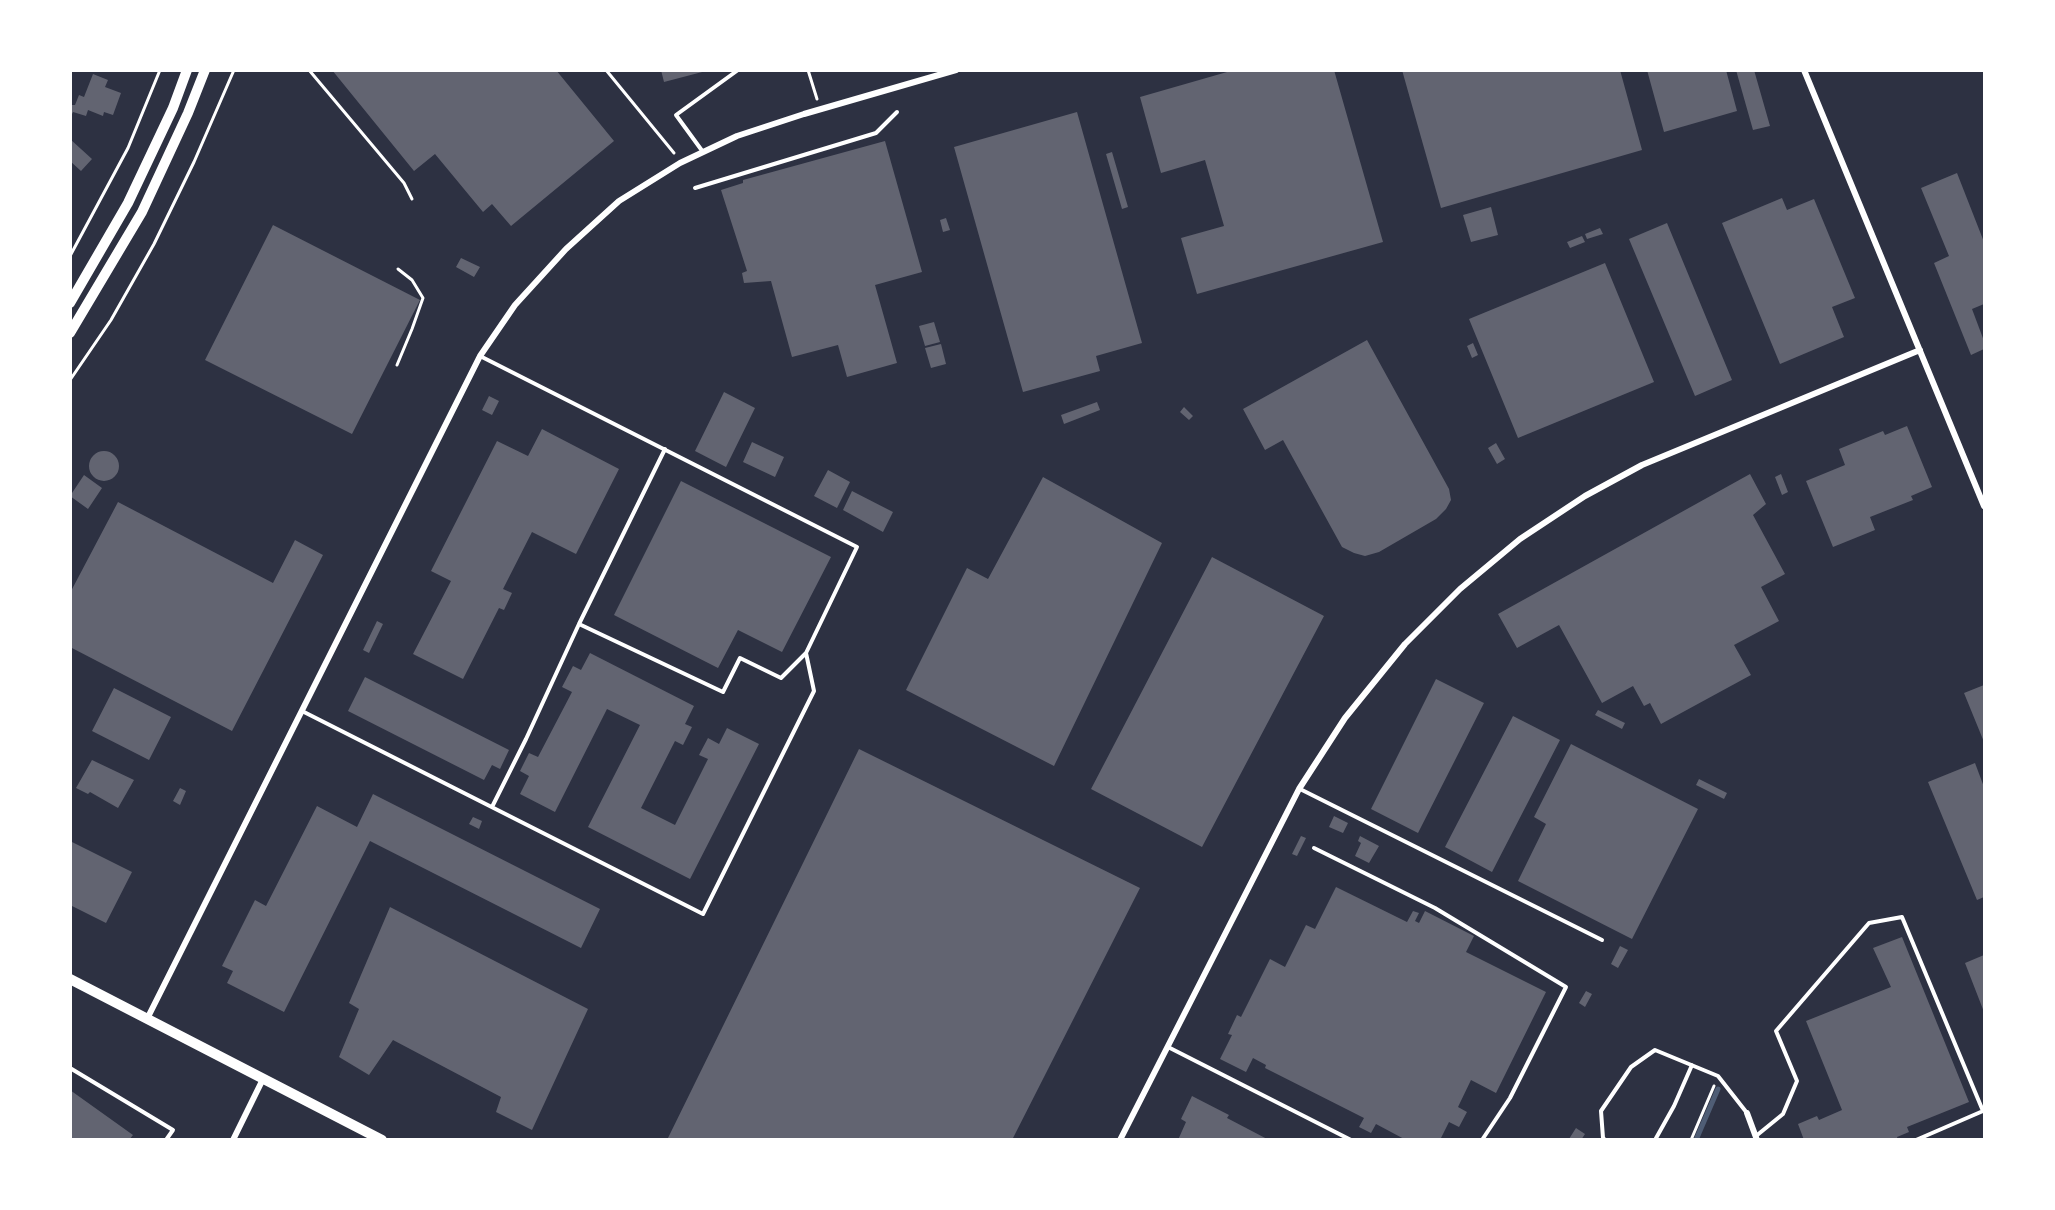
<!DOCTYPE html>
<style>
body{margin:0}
#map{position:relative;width:2055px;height:1210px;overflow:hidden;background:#2d3142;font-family:"Alegreya Sans",sans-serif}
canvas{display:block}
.frame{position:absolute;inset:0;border:72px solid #fff;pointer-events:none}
</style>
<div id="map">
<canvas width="2055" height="1210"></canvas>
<div class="frame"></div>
</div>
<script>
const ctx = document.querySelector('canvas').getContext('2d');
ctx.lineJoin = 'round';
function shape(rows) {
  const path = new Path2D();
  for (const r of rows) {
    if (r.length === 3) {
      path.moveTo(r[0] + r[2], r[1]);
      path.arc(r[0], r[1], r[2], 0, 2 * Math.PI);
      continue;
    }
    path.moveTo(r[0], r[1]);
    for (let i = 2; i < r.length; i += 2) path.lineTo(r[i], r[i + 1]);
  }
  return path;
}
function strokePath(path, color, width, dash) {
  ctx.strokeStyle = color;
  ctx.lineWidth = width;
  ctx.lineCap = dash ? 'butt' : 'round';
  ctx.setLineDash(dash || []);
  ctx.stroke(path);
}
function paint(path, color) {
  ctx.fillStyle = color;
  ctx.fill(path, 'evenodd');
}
strokePath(shape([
 [1696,1140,1718,1089]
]), '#4f5d75', 5);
paint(shape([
 [332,70,556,70,614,141,511,226,492,204,483,212,435,154,414,171],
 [661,70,706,70,706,71,664,82],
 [1234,70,1334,70,1383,242,1197,294,1181,238,1224,226,1205,160,1161,173,1140,97],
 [1402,70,1620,70,1642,150,1441,208],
 [1647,70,1726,70,1737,111,1664,132],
 [1736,70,1754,70,1770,126,1753,130],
 [93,74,108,80,105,87,121,93,113,115,104,112,103,116,88,110,86,116,73,112,70,118,70,105,75,105,79,95,84,97],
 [1077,112,1142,343,1096,356,1100,371,1023,392,954,147],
 [70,139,92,159,81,171,70,161],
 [885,141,922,272,875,285,897,363,847,377,838,345,792,357,771,281,744,283,742,273,747,271,721,190,743,183,743,180],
 [1112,152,1128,207,1122,209,1106,154],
 [1957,173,1984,242,1984,304,1972,309,1984,341,1984,349,1971,355,1934,263,1949,256,1921,188],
 [1782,198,1787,210,1814,199,1855,298,1832,307,1844,337,1780,364,1722,223],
 [1491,207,1498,235,1471,242,1463,215],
 [946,218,950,230,943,232,940,220],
 [1667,223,1732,380,1695,396,1629,239],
 [273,225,420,300,352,434,205,360],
 [1600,228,1603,234,1587,239,1585,234],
 [1582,236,1585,242,1570,248,1567,242],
 [461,258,480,267,474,277,456,267],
 [1605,263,1654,382,1518,438,1469,319],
 [934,322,940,342,925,346,919,326],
 [1367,340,1449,489,1451,500,1446,509,1436,519,1379,552,1365,556,1354,553,1342,547,1283,440,1265,450,1243,409],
 [1473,343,1478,355,1472,358,1467,346],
 [941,344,946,364,931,368,925,348],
 [724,392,755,408,726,467,695,451],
 [489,396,499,401,492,415,482,410],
 [1097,402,1100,410,1064,424,1061,415],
 [1184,407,1193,416,1189,420,1180,412],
 [1907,426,1932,487,1911,496,1913,500,1870,517,1875,530,1833,547,1806,481,1845,465,1839,449,1883,431,1885,435],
 [542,429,619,469,576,554,532,532,503,589,512,593,504,610,499,608,463,679,413,654,451,581,431,571,497,441,528,456],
 [752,442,784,457,775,477,743,462],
 [1496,443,1505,459,1497,464,1488,448],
 [104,466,15],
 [828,470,850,482,837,508,814,496],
 [1750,474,1766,504,1753,515,1785,574,1761,587,1779,621,1734,645,1751,675,1661,724,1650,703,1644,706,1633,686,1602,703,1559,625,1517,648,1498,614],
 [1781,474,1788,492,1782,495,1775,477],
 [84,475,102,488,88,509,70,496],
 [1043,477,1162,543,1054,766,906,690,967,568,988,579],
 [681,481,831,557,782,652,738,630,718,668,614,615],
 [852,491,893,512,883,532,843,510],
 [118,502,273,583,295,540,323,555,232,731,70,647,70,593],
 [1212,557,1324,616,1202,847,1091,789],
 [377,621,383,624,369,653,363,650],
 [590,653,694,706,685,724,692,727,683,745,675,741,641,808,675,825,708,759,699,755,708,738,719,744,727,728,759,744,690,879,588,827,640,725,607,709,555,812,520,794,529,776,520,771,529,753,538,757,572,692,562,687,573,666,581,670],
 [365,677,509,750,500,769,492,765,484,780,348,711],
 [1436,679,1484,703,1418,833,1371,809],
 [1984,685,1984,742,1964,693],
 [114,688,171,717,149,760,92,731],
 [1598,710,1625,723,1622,729,1595,715],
 [1513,716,1560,740,1492,872,1445,847],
 [1571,744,1698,809,1632,939,1518,881,1546,824,1534,817],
 [859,749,1140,888,1012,1140,667,1140],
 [92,760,134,780,118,808,90,792,88,794,76,788],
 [1975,763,1984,787,1984,897,1977,900,1928,782],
 [1699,779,1727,793,1724,799,1696,785],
 [180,788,186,791,180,805,173,801],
 [373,794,600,909,581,948,370,841,284,1012,227,983,233,971,222,966,255,900,266,906,317,806,357,827],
 [1334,816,1348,823,1343,833,1329,827],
 [473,817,482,821,479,829,469,824],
 [1301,836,1306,838,1297,856,1292,854],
 [1360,836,1379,846,1369,863,1355,856,1361,843,1358,841],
 [70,841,132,872,106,923,70,905],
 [1336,887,1407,922,1413,911,1419,913,1415,921,1419,923,1425,911,1474,936,1466,952,1546,992,1496,1093,1471,1080,1458,1107,1467,1112,1459,1127,1449,1122,1440,1140,1406,1140,1376,1124,1371,1133,1359,1127,1364,1118,1265,1068,1266,1065,1253,1058,1246,1072,1220,1059,1232,1035,1228,1034,1237,1015,1241,1017,1270,959,1285,967,1306,925,1315,929],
 [390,907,588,1009,532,1130,496,1112,501,1097,393,1040,369,1075,339,1057,359,1009,349,1003],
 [1902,937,1969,1102,1907,1127,1909,1132,1897,1137,1898,1140,1804,1140,1798,1124,1817,1116,1819,1120,1842,1110,1806,1021,1891,987,1873,948],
 [1620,946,1628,950,1618,968,1611,964],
 [1984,955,1984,1012,1965,963],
 [1586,991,1592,994,1585,1007,1579,1003],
 [70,1090,133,1135,129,1140,70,1140],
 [1192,1096,1229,1115,1227,1118,1269,1140,1178,1140,1186,1122,1181,1119],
 [1576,1128,1585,1134,1581,1140,1570,1140,1569,1139]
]), '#626471');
strokePath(shape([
 [309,70,404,183,412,199],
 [606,70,674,153],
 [808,70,817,99],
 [70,256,128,148,160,70],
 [397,365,412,329,423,298,412,280,398,269],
 [70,380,111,320,154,244,194,162,234,70],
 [1691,1140,1714,1086]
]), '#fff', 3);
strokePath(shape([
 [703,152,676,115,738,70],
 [695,188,876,133,897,112],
 [579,624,723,692,740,658,781,678,806,653],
 [302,711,703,914,814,691,806,653,857,547,480,356],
 [1300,789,1602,940],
 [492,807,526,739,579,624,665,449],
 [1314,848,1435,908,1566,987,1510,1098,1482,1140],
 [1168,1047,1351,1140],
 [70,1068,173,1130,166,1140],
 [1756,1136,1783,1114,1797,1081,1776,1031,1869,923,1902,917,1983,1111,1916,1140],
 [1605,1140,1603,1138,1601,1111,1631,1067,1655,1050,1718,1076,1747,1113],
 [1655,1140,1674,1106,1692,1065]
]), '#fff', 4);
strokePath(shape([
 [1804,70,1984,506],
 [148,1017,480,356,515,305,566,249,619,201,680,163,737,136,804,114,956,70],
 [1747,1113,1757,1140],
 [233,1140,263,1079],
 [1120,1140,1299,789,1345,718,1405,644,1460,589,1520,539,1585,496,1642,465,1920,350]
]), '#fff', 6);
strokePath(shape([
 [70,303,128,203,173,108,187,70],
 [70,333,142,212,188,113,205,70],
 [70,979,382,1140]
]), '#fff', 10);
</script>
